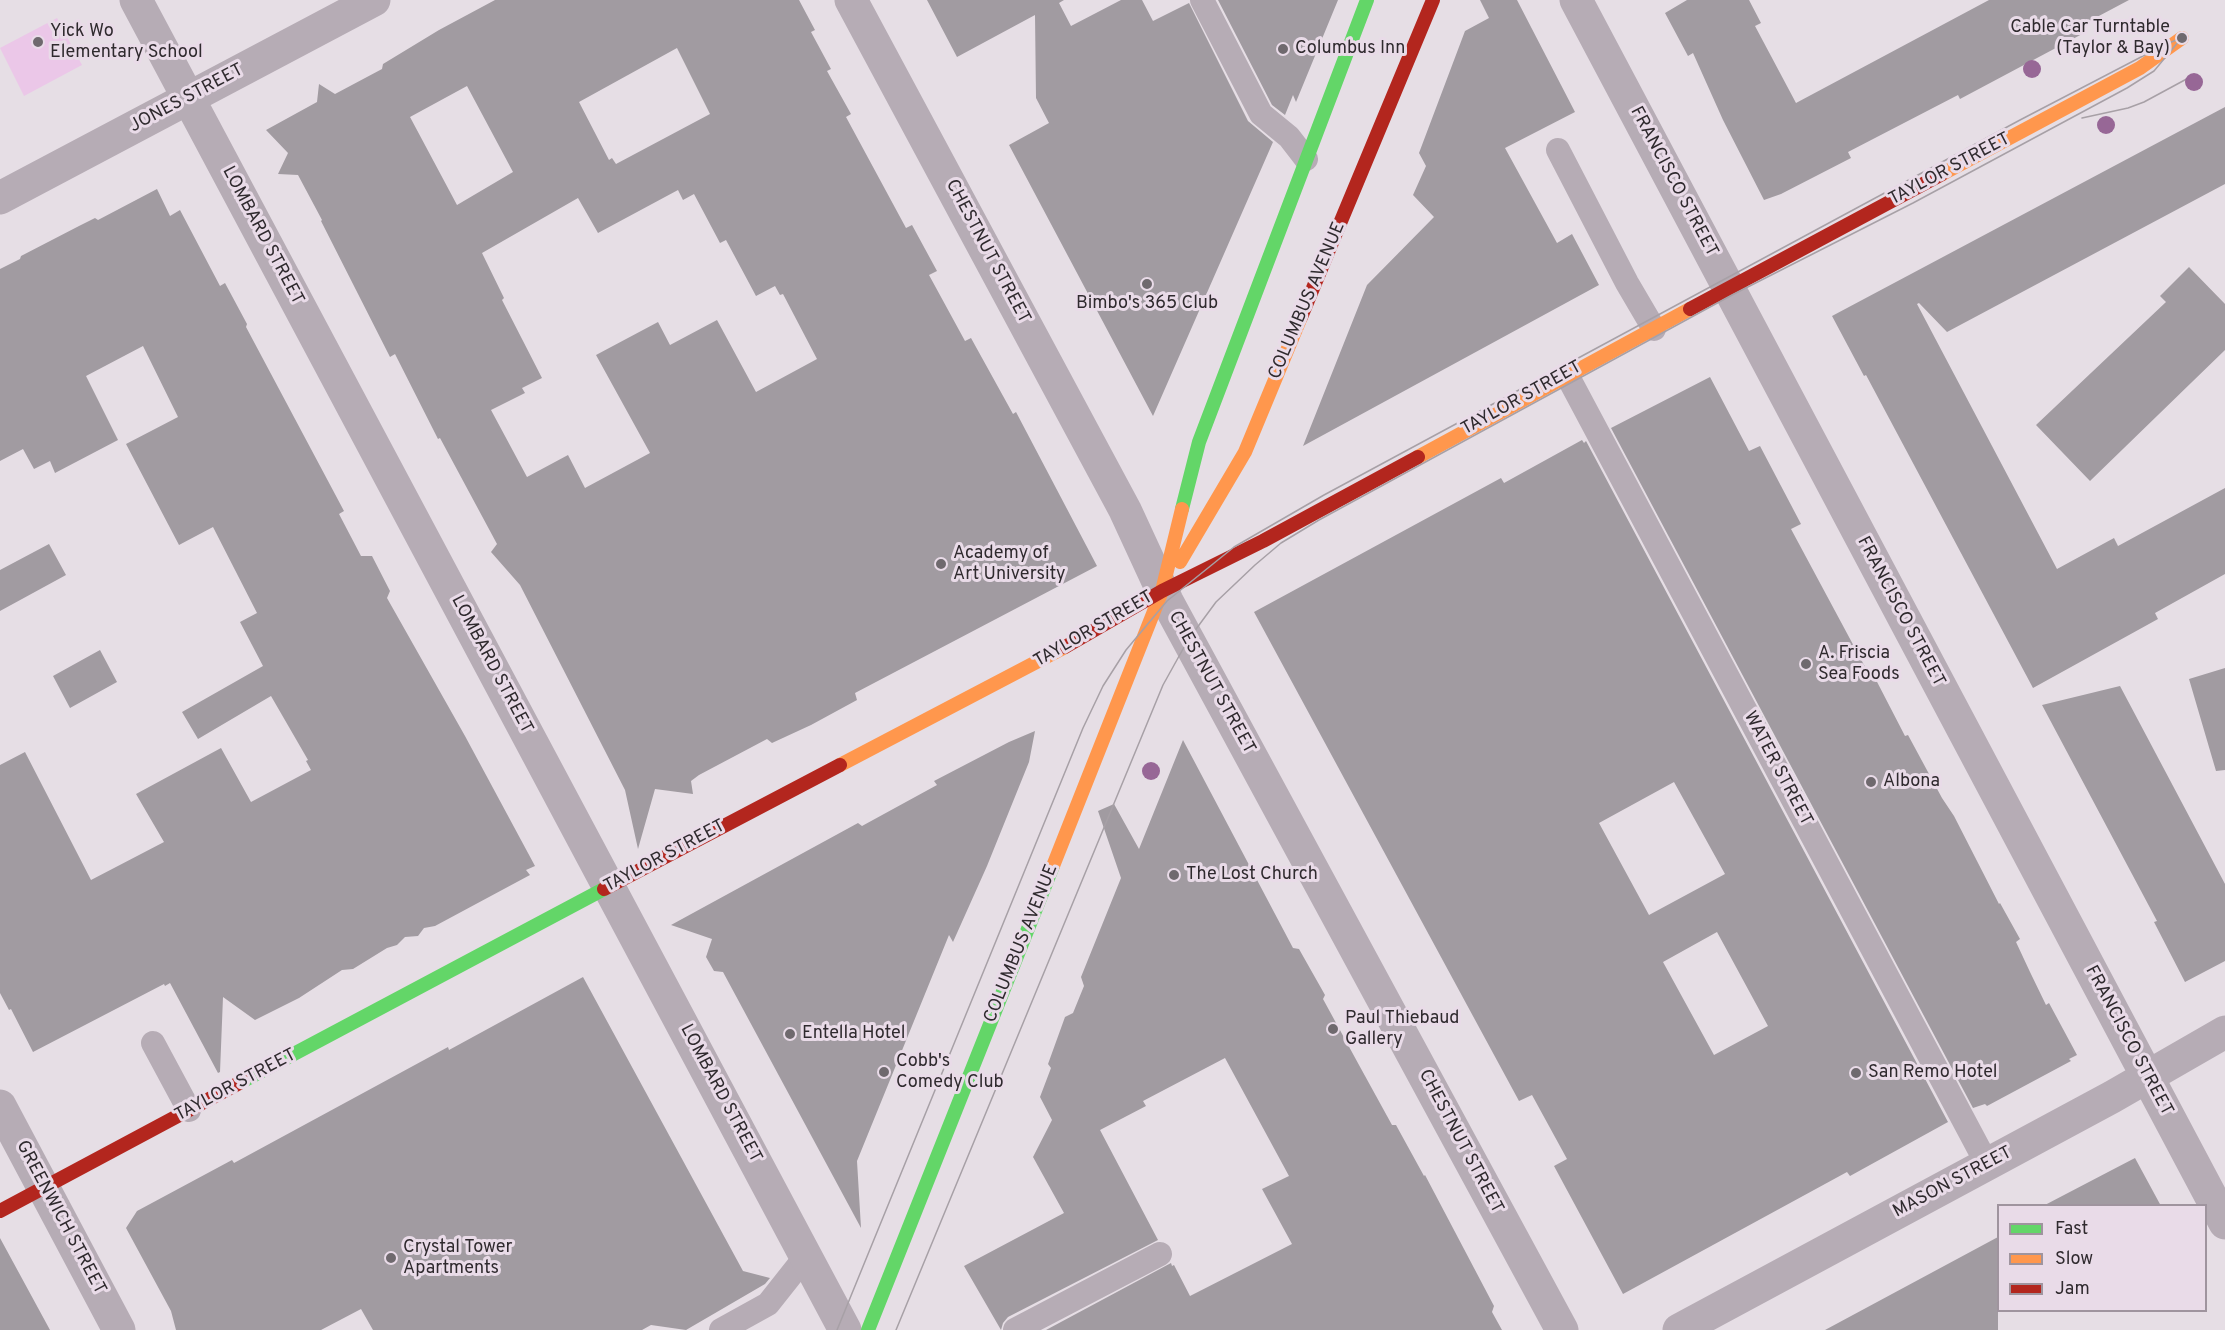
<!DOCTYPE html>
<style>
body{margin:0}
#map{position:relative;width:2225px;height:1330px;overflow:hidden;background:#e6dee5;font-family:Overpass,sans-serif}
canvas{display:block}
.legend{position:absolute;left:1997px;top:1204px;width:210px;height:108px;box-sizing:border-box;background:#e9dbe8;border:2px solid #9f949e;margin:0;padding:8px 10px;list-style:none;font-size:18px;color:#2f2a2e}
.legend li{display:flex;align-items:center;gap:12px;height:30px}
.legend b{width:30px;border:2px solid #9f949e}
</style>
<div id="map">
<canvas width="2225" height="1330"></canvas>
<ul class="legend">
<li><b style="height:8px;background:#63d668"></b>Fast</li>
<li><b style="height:8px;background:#ff974d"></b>Slow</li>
<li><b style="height:8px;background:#b3261e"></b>Jam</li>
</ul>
</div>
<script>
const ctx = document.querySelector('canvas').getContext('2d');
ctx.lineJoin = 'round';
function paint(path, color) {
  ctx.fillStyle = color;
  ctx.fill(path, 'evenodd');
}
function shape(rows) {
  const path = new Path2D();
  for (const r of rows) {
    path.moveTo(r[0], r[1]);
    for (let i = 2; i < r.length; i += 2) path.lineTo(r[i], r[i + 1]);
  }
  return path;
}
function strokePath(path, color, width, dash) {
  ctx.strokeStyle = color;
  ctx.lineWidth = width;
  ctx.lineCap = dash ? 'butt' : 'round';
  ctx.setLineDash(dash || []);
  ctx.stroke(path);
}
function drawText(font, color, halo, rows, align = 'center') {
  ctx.font = font + ' Overpass,sans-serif';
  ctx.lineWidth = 6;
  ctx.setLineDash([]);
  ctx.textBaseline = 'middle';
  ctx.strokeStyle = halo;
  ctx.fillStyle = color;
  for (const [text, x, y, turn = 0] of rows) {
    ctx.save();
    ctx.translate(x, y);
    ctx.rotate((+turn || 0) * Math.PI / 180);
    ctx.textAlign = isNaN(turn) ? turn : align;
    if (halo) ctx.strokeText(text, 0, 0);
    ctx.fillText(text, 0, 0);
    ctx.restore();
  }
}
paint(shape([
 [57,18,82,65,24,96,0,48]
]), '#ebc7e8');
paint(shape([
 [495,0,799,0,815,30,811,32,831,69,827,71,851,114,846,117,906,228,912,225,937,271,929,275,965,341,971,338,1013,414,1016,412,1097,566,855,693,857,700,811,725,772,743,767,739,699,775,691,781,693,794,655,789,638,849,625,790,520,585,491,552,497,544,440,438,438,439,395,354,390,357,321,221,322,220,298,175,278,174,288,153,266,130,317,102,319,84,335,94,382,69,383,64,439,30],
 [677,48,710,114,616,164,612,158,609,160,579,102],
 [467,86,513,172,457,205,410,117],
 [678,190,683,200,694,194,720,243,726,240,756,296,775,286,780,295,783,294,817,359,756,392,717,320,670,345,658,322,596,355,650,453,585,488,568,455,527,477,491,410,525,393,522,388,542,378,502,300,504,298,482,253,578,198,598,233],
 [927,0,1064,0,1059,3,1071,26,1121,0,1142,0,1153,21,1189,3,1248,121,1273,142,1153,416,1009,145,1049,123,1036,98,1035,15,957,57],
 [1218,0,1338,0,1296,102,1293,95,1285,115,1272,105],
 [1480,0,1517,0,1575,112,1505,148,1557,243,1572,234,1599,285,1303,446,1367,285,1434,217,1413,195,1426,166,1419,153,1465,31,1489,18],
 [1687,0,1749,0,1761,23,1755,26,1796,103,1989,0,2129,0,2080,26,2084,33,1960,99,1958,95,1848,152,1851,158,1781,194,1764,200,1723,120,1693,53,1688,56,1665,13],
 [2225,107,2225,184,1947,332,1919,303,1917,304,2057,569,2114,538,2118,546,2225,488,2225,574,2155,613,2158,619,2033,688,1866,375,1864,376,1832,316],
 [157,189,170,216,180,210,220,286,225,283,247,324,246,327,344,511,339,514,361,556,372,556,390,591,387,598,465,736,535,866,526,870,530,875,435,926,424,928,418,936,405,937,397,945,387,948,353,969,342,970,299,998,255,1020,223,997,220,1072,218,1073,170,983,165,986,164,984,33,1052,11,1009,9,1010,0,993,0,765,25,752,91,880,164,842,136,794,221,748,251,802,311,770,306,761,308,760,271,696,198,739,182,712,263,666,240,622,257,613,213,527,179,545,126,444,178,417,143,346,86,376,118,440,55,473,50,461,34,469,23,449,0,461,0,269,20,259,21,256,79,226,95,218,98,220],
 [2189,267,2225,304,2225,350,2090,481,2036,425,2166,302,2160,296],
 [1710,377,1749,451,1760,446,1801,524,1791,529,1871,678,1874,676,1905,736,1908,735,1942,798,1954,816,1999,904,2000,903,2020,939,2016,942,2030,972,2046,1005,2049,1003,2077,1055,2069,1059,2071,1061,1987,1106,1985,1104,1973,1108,1611,428],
 [1582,440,1584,443,1586,441,1948,1122,1850,1176,1847,1172,1623,1294,1554,1166,1567,1159,1532,1095,1519,1101,1254,612,1501,478,1504,483],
 [1674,782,1725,874,1649,915,1599,823],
 [1717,932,1768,1026,1714,1055,1663,962],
 [49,544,66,575,0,611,0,570],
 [100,650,117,682,70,708,53,676],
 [2225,668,2225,770,2216,771,2189,679],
 [2120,686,2225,884,2225,961,2185,982,2154,922,2157,921,2042,705],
 [1035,731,1029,762,987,866,953,942,949,935,857,1161,861,1228,723,972,714,971,706,957,712,939,671,925,858,823,862,826,937,785,934,781,1009,742],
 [1183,740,1293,948,1299,949,1325,995,1323,999,1359,1065,1392,1125,1396,1125,1424,1176,1425,1175,1494,1306,1492,1312,1502,1330,1046,1330,1171,1263,1172,1266,1174,1265,1190,1296,1292,1244,1262,1189,1289,1176,1225,1058,1143,1101,1146,1106,1100,1130,1158,1240,1008,1317,1003,1323,1001,1330,964,1266,1064,1213,1033,1157,1052,1120,1040,1097,1051,1068,1048,1064,1065,1017,1073,1013,1084,986,1081,977,1121,878,1098,811,1114,804,1139,849],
 [583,977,743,1271,770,1278,765,1284,686,1330,651,1325,642,1330,373,1330,361,1309,321,1330,176,1330,171,1311,126,1228,137,1211,232,1160,234,1163,448,1047,449,1050],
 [2135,1158,2161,1206,2043,1206,2110,1171],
 [1998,1237,1998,1330,1825,1330],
 [0,1238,50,1330,0,1330]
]), '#a19ba1');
strokePath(shape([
 [1202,0,1261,114,1289,137,1306,159],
 [1558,150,1627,283,1654,329],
 [1567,375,1987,1164],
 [153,1043,189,1110],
 [721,1330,768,1304,806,1256],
 [1015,1330,1160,1254]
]), '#b6acb5', 24);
strokePath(shape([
 [136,0,845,1330],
 [851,0,1125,510,1167,601,1562,1330],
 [1576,0,2225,1223],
 [0,198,374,0],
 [0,1106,119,1330],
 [1679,1330,2112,1097,2225,1032]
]), '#b6acb5', 33);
strokePath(shape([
 [1182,509,1199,442,1367,0],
 [243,1081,604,889],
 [868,1330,1053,866]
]), '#63d668', 14);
strokePath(shape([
 [1942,174,2140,68,2182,38],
 [1418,457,1690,309],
 [1180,562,1245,452,1301,317],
 [840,765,1065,647],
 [1053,866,1162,591,1182,509]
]), '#ff974d', 14);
strokePath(shape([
 [1690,309,1942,174],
 [1301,317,1433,0],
 [1065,647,1162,591,1263,541,1418,457],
 [604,889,840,765],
 [0,1211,243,1081]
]), '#b3261e', 14);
strokePath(shape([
 [2082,118,2128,108,2144,102,2194,75],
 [837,1330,1083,728,1103,686,1126,650,1167,601,1234,547,1324,495,2020,120,2166,44,2182,38],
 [896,1330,1163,685,1188,640,1216,602,1255,565,1281,543,1319,520,1732,295,1913,203,2127,88,2154,71,2179,41]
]), '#a7a0a6', 1.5);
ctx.fillStyle = '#976796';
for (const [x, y] of [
 [2032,69],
 [2194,82],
 [2106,125],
 [1151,771]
]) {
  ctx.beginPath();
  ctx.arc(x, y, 9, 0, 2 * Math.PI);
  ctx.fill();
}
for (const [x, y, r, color] of [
 [2182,38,6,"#6f696e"],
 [38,42,6,"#6f696e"],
 [1283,49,6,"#6f696e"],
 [1147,284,6,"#6f696e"],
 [941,564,6,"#6f696e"],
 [1806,664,6,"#6f696e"],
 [1871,782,6,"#6f696e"],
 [1174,875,6,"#6f696e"],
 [1333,1029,6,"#6f696e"],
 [790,1034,6,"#6f696e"],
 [884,1072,6,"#6f696e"],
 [1856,1073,6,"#6f696e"],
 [391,1258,6,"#6f696e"]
]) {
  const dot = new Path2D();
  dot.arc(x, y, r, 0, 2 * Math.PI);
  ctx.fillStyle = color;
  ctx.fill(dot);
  strokePath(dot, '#e9dbe8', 2);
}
drawText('18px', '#2f2a2e', '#e9dbe8', [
 ["Cable Car Turntable",2170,28,"right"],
 ["(Taylor & Bay)",2170,49,"right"],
 ["Yick Wo",50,32],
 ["Elementary School",50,53],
 ["Columbus Inn",1295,49],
 ["Bimbo's 365 Club",1147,304,"center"],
 ["Academy of",953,554],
 ["Art University",953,575],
 ["A. Friscia",1818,654],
 ["Sea Foods",1818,675],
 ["Albona",1883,782],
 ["The Lost Church",1186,875],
 ["Paul Thiebaud",1345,1019],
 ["Gallery",1345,1040],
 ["Entella Hotel",802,1034],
 ["Cobb's",896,1062],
 ["Comedy Club",896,1083],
 ["San Remo Hotel",1868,1073],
 ["Crystal Tower",403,1248],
 ["Apartments",403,1269]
], 'left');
drawText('18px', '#2f2a2e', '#e9dbe8', [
 ["JONES STREET",187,99,-28],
 ["TAYLOR STREET",1950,170,-28],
 ["FRANCISCO STREET",1673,182,62],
 ["LOMBARD STREET",262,236,62],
 ["CHESTNUT STREET",987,252,62],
 ["COLUMBUS AVENUE",1308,301,-67],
 ["TAYLOR STREET",1522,399,-29],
 ["FRANCISCO STREET",1900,612,62],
 ["TAYLOR STREET",1094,630,-30],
 ["LOMBARD STREET",491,665,62],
 ["CHESTNUT STREET",1211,683,61],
 ["WATER STREET",1777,769,62],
 ["TAYLOR STREET",665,857,-28],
 ["COLUMBUS AVENUE",1022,944,-68],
 ["FRANCISCO STREET",2128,1041,62],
 ["TAYLOR STREET",236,1086,-28],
 ["LOMBARD STREET",720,1094,62],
 ["CHESTNUT STREET",1460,1142,62],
 ["MASON STREET",1953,1183,-28],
 ["GREENWICH STREET",60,1218,62]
]);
</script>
